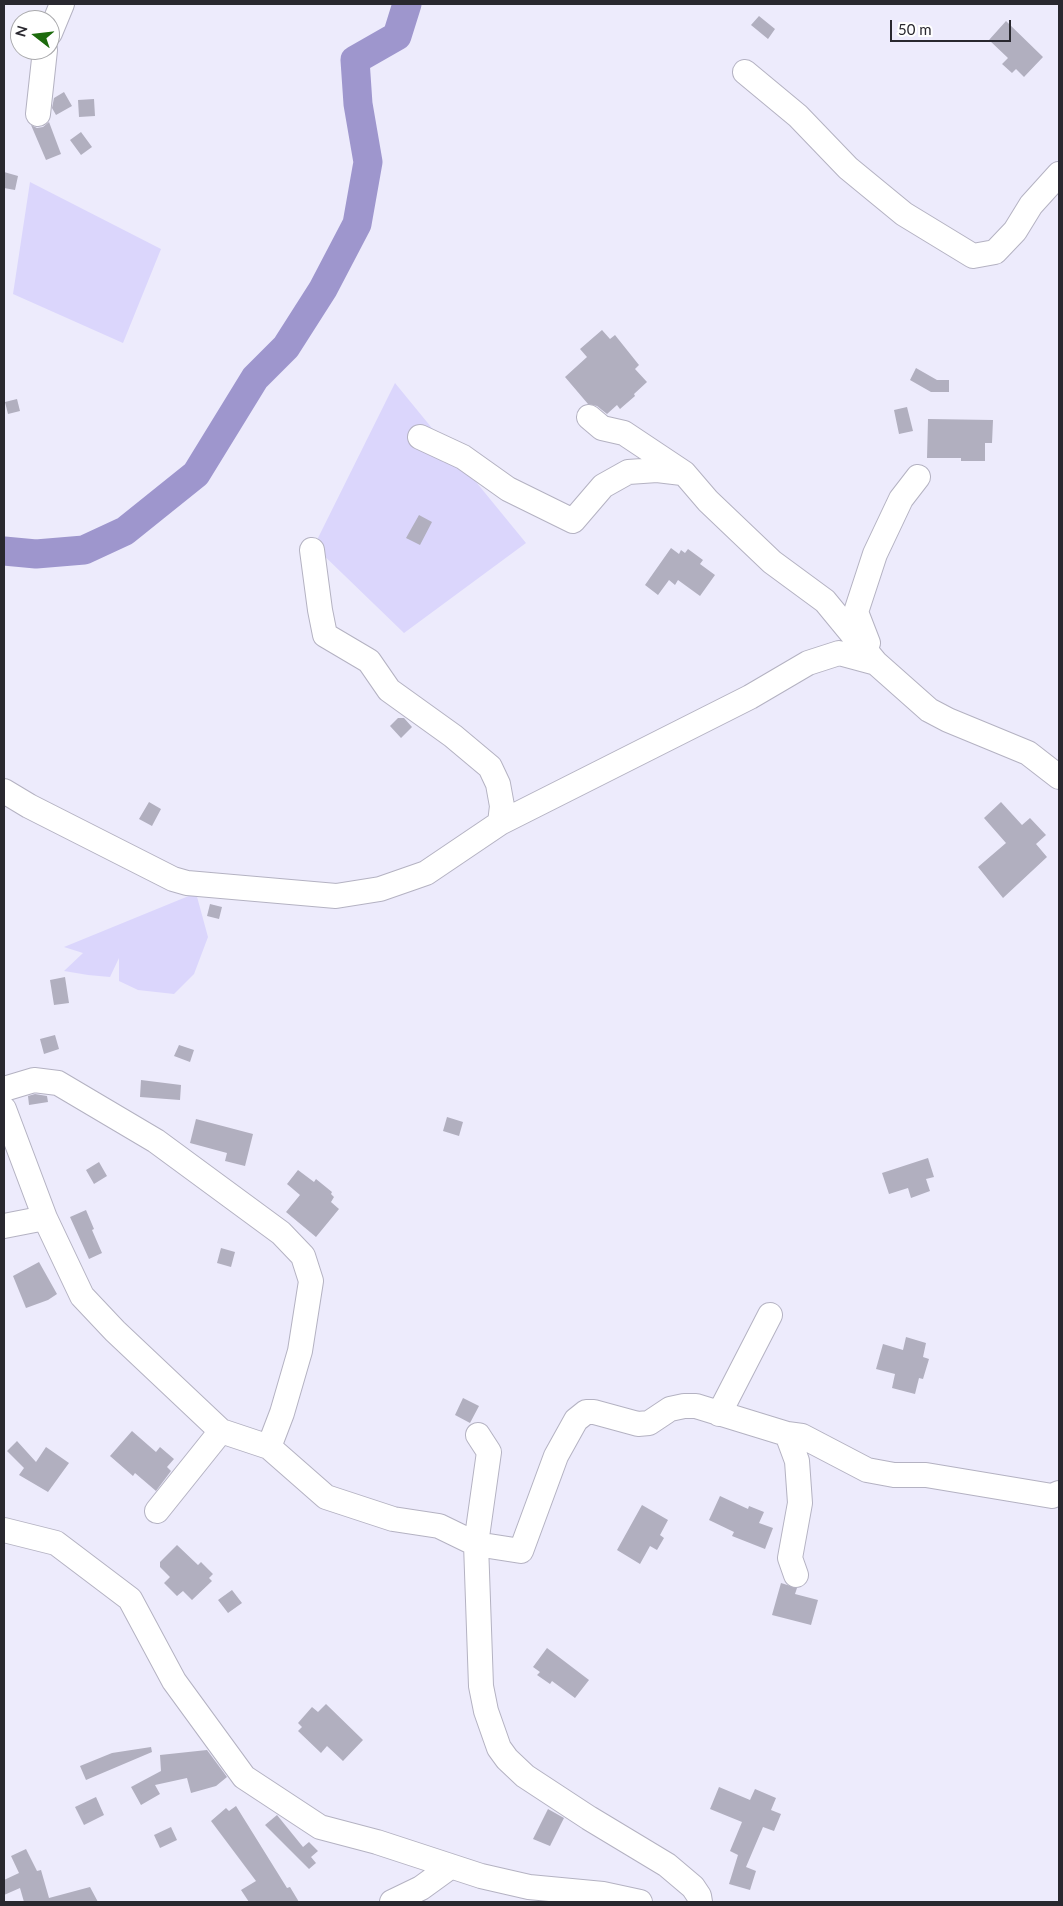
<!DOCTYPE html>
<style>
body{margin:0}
#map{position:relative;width:1063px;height:1906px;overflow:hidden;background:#edebfc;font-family:Lato,sans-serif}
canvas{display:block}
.frame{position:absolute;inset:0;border:5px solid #29282f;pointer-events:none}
.north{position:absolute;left:10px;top:10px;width:50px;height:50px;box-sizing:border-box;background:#fff;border:1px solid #a9a9ac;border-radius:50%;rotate:286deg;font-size:14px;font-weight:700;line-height:20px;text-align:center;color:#29282f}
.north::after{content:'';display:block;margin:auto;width:18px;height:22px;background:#1d6b0d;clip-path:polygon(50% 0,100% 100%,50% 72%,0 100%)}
.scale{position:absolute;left:890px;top:20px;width:121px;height:22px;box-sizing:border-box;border:2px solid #29282f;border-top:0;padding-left:6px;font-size:15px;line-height:18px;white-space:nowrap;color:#29282f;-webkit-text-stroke:4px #fff;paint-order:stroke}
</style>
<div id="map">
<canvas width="1063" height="1906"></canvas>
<div class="frame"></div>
<div class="north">N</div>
<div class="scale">50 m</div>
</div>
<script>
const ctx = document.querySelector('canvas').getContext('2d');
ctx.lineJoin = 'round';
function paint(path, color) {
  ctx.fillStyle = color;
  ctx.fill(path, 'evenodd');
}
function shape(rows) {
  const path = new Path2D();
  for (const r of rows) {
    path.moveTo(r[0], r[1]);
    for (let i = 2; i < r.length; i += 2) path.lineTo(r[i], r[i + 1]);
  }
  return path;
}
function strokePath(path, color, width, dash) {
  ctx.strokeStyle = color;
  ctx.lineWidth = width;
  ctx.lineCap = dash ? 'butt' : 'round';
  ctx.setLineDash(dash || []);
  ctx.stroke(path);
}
paint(shape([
 [30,182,161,249,123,343,13,294],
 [395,383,526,543,404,633,314,546],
 [196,893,208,937,194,974,174,994,138,990,119,981,119,958,110,977,88,975,64,971,83,953,64,947]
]), '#dbd6fc');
strokePath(shape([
 [4,551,36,554,84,550,125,531,196,474,255,378,286,347,323,289,357,224,368,162,358,104,355,60,397,36,407,4]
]), '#9e96cd', 29);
paint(shape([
 [759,16,775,29,768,39,751,25],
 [1006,21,1043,57,1024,77,1016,69,1012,73,1002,64,1008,58,989,40],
 [64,92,72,106,56,115,52,108,54,98],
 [94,99,95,116,79,117,78,100],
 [49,122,61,154,46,160,31,125,37,128,43,127],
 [81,132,92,147,81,155,70,140],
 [4,172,18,176,15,190,4,188],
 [602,330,610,339,615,335,639,365,635,369,647,382,634,394,635,396,620,409,617,405,607,414,597,406,588,404,565,377,587,357,580,349],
 [916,368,937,380,949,380,949,392,931,392,910,380],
 [17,399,20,411,8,414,5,402],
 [907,407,913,431,899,434,894,410],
 [928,419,993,420,992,443,985,443,985,461,961,461,961,458,927,458],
 [419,515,432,522,420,545,406,538],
 [671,548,679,554,681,550,685,553,688,549,703,560,700,564,715,575,700,596,678,580,675,585,669,580,658,595,645,585],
 [398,718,404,718,412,727,401,738,390,726],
 [149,802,161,809,152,826,139,819],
 [1001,802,1022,825,1030,818,1046,835,1036,844,1047,857,1003,898,978,867,1006,843,984,818],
 [210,904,222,907,219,919,207,916],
 [65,977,69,1003,54,1005,50,980],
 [55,1035,59,1049,44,1054,40,1039],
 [179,1045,194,1050,190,1062,174,1056],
 [141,1080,181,1085,180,1100,140,1097],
 [35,1094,47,1096,48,1102,29,1105,28,1096],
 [447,1117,463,1122,459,1136,443,1131],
 [196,1119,253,1134,245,1166,225,1161,227,1153,190,1143],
 [928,1158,934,1177,926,1179,930,1191,911,1198,908,1188,889,1194,882,1173],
 [99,1162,107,1176,94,1184,86,1170],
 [298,1170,314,1182,316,1179,332,1192,331,1194,334,1197,331,1202,339,1209,316,1237,286,1212,300,1195,287,1184],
 [86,1210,94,1229,92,1230,102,1253,89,1259,70,1217],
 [221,1248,235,1252,231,1267,217,1263],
 [39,1262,57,1294,48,1300,26,1308,13,1276],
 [906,1337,926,1343,923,1357,929,1359,923,1379,919,1378,915,1394,892,1388,895,1374,876,1369,883,1344,903,1350],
 [463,1398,479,1406,470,1423,455,1415],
 [132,1431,156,1452,160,1447,174,1459,167,1467,171,1471,156,1491,135,1473,133,1476,110,1456],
 [17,1441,36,1462,46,1447,69,1463,48,1492,19,1475,24,1468,7,1451],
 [720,1496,748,1509,749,1506,764,1512,759,1523,773,1528,765,1549,732,1536,734,1532,709,1520],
 [642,1505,668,1520,660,1535,664,1538,657,1550,650,1546,640,1564,617,1550],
 [177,1545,198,1565,201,1562,213,1574,209,1578,212,1581,192,1600,183,1591,177,1596,164,1583,170,1577,160,1567,160,1562],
 [781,1583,797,1588,795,1594,818,1600,811,1625,772,1615],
 [232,1590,242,1603,228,1613,218,1600],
 [547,1648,589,1680,575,1698,552,1681,550,1684,537,1675,540,1672,533,1667],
 [326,1704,363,1740,343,1761,327,1746,321,1753,298,1731,302,1727,298,1723,312,1707,318,1712],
 [151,1747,152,1752,86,1780,80,1766,112,1753],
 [207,1750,227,1777,216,1786,191,1793,187,1778,155,1785,160,1794,141,1805,131,1787,161,1771,160,1755],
 [719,1787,750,1800,755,1789,776,1798,771,1810,781,1814,774,1831,763,1827,746,1867,756,1871,750,1890,729,1884,738,1855,730,1851,742,1822,710,1809],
 [96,1797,104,1815,84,1825,75,1807],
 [236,1806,287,1888,290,1887,299,1902,249,1902,241,1890,256,1881,211,1821,226,1808,229,1811],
 [548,1809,564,1818,550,1846,533,1839],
 [277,1815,303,1847,309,1842,318,1851,311,1857,316,1863,309,1869,265,1825],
 [171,1827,177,1840,160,1848,154,1835],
 [26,1849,37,1871,41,1870,49,1898,90,1887,98,1902,24,1902,20,1888,4,1895,4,1880,19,1873,11,1856]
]), '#b1afbf');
const minor = shape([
 [50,33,62,4],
 [745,72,798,116,848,168,904,214,973,256,995,252,1015,231,1031,205,1059,174],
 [38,114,45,50],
 [589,417,602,428,624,433,684,473,708,501,772,562,825,601,876,663,929,710,948,720,1028,753,1059,777],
 [420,437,463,457,508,489,573,521,603,486,628,472,657,470,682,473],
 [312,550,320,610,325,635,369,661,389,690,453,736,490,767,498,784,502,806,500,823],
 [868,643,856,612,875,554,901,499,918,477],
 [4,791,29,806,173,879,187,883,336,896,380,889,426,873,500,823,750,697,808,663,839,653,876,663],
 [4,1089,34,1080,58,1083,156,1141,281,1233,303,1256,311,1281,300,1351,282,1413,269,1447],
 [4,1109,45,1218,82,1296,115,1331,221,1431,269,1447,326,1497,393,1519,439,1526,476,1544,521,1551,556,1456,576,1420,586,1412,594,1412,638,1424,649,1423,670,1409,684,1406,696,1406,787,1434,797,1461,800,1503,790,1558,796,1575],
 [4,1226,45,1218],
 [719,1414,770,1315],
 [787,1434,802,1436,867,1470,894,1475,926,1475,1052,1496,1059,1493],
 [478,1435,489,1452,476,1544,481,1686,486,1711,499,1748,507,1759,525,1776,589,1818,667,1865,693,1887,699,1896,700,1902],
 [157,1511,221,1431],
 [4,1530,56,1543,130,1599,174,1681,244,1777,320,1827,377,1842,481,1876,529,1887,603,1894,640,1902],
 [392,1902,421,1888,450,1867]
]);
strokePath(minor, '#b4b2c2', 26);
strokePath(minor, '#fff', 24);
</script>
